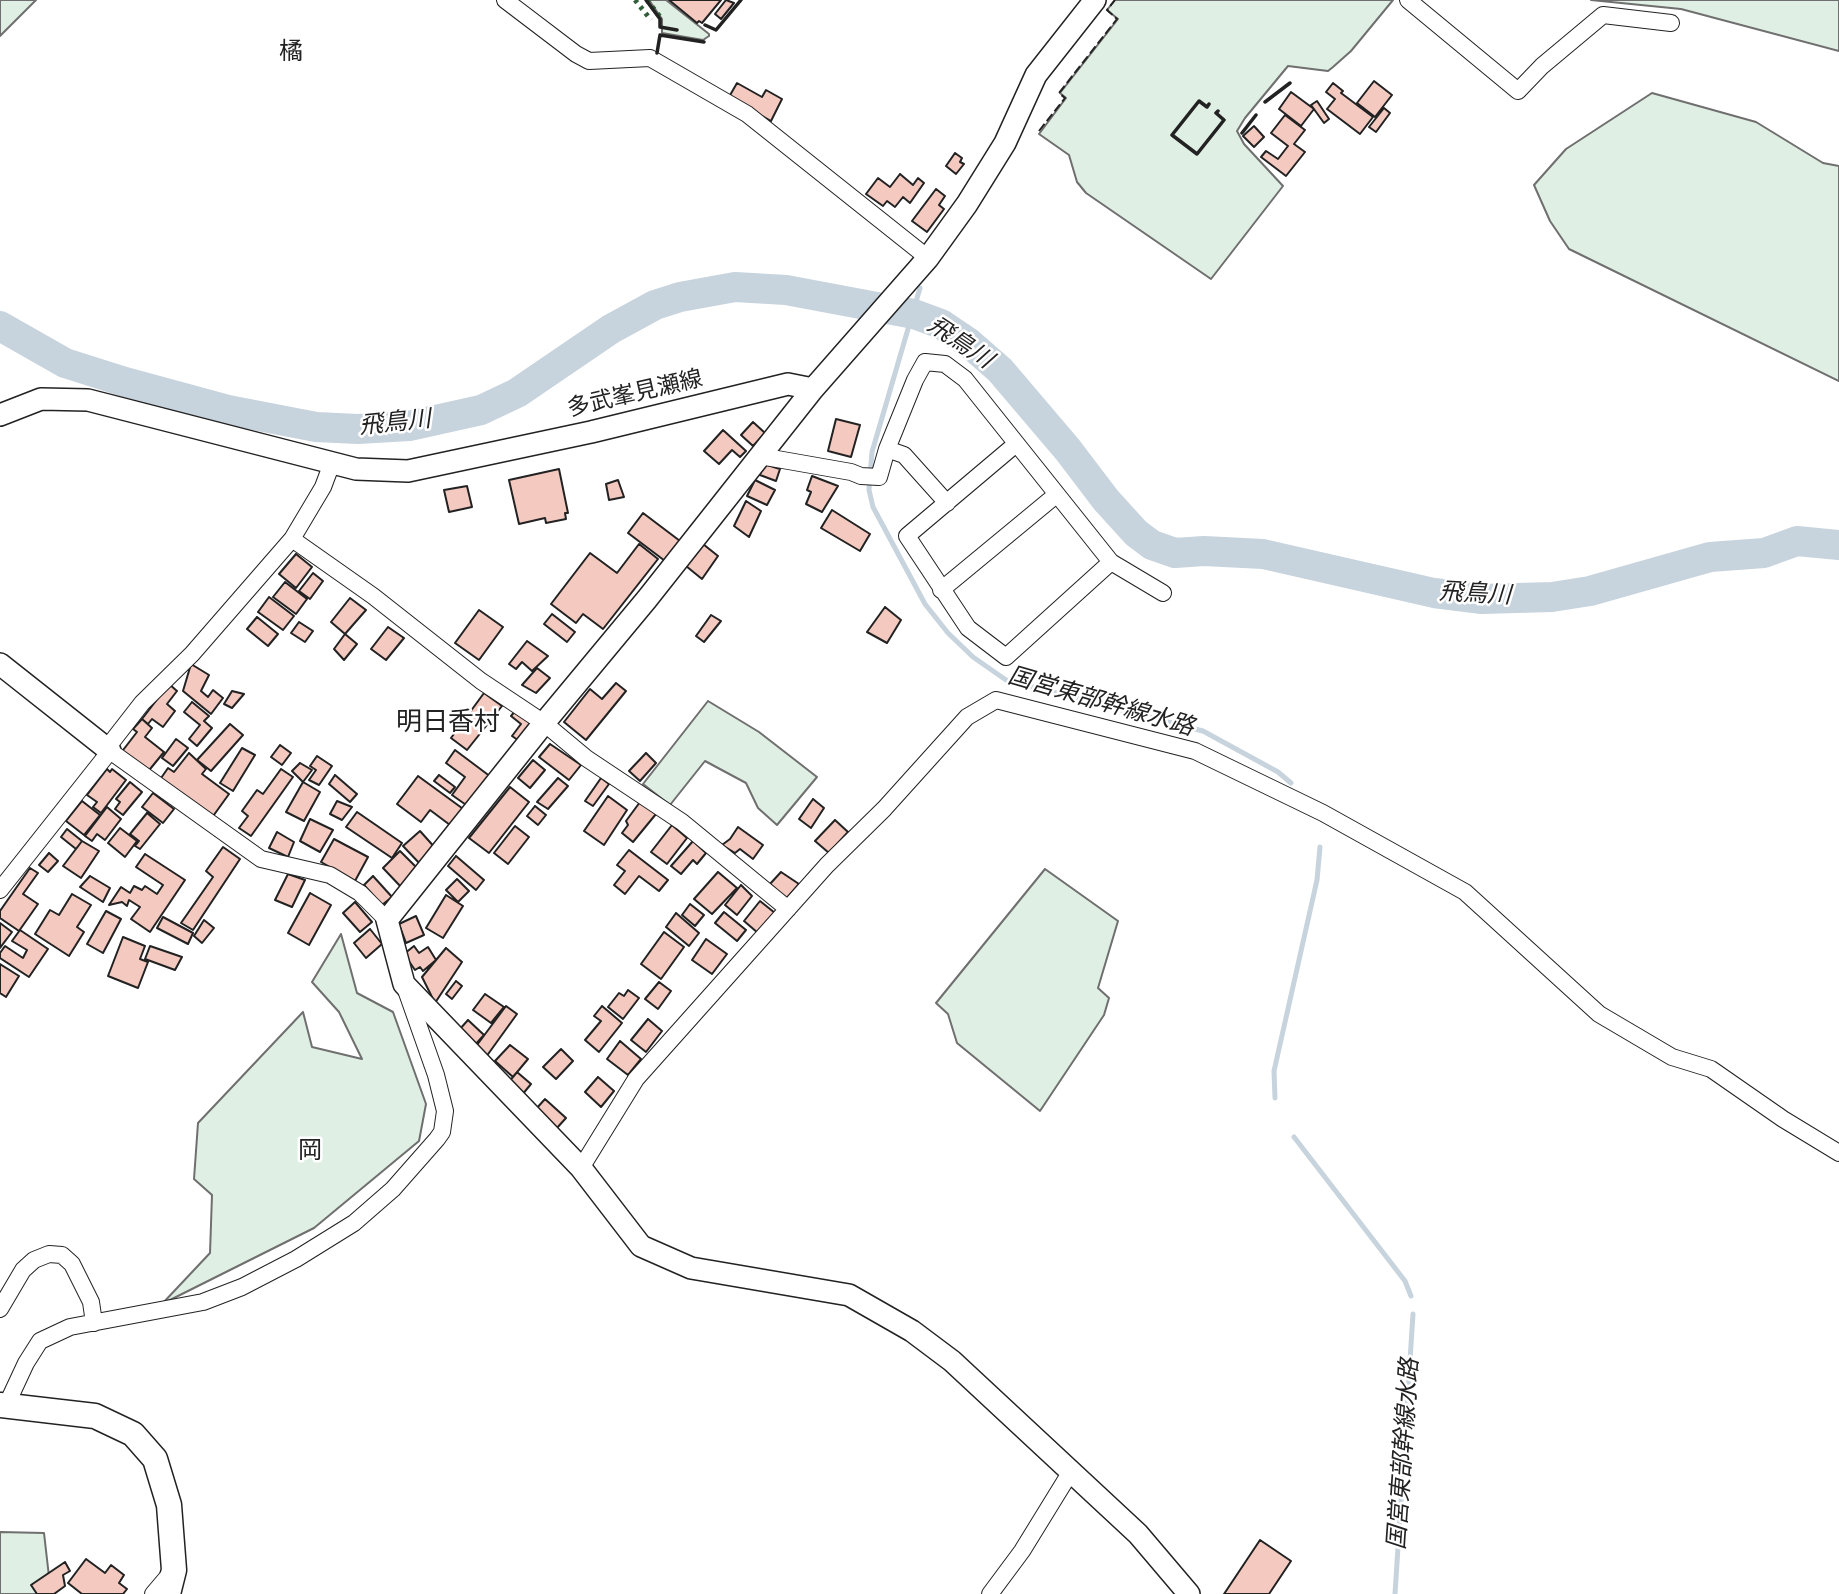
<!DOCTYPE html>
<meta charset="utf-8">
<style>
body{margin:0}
canvas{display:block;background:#fff}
</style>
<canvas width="1839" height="1594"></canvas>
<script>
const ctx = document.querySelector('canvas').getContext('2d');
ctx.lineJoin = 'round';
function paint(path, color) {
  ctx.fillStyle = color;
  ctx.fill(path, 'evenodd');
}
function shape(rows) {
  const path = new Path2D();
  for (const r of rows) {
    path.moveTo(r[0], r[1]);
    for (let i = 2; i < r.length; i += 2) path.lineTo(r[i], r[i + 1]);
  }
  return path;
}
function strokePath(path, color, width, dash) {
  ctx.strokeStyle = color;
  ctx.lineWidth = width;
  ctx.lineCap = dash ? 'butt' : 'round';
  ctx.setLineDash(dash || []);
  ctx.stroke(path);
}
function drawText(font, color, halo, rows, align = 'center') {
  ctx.font = font + ' "PT Serif","Noto Sans JP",serif';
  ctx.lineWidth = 5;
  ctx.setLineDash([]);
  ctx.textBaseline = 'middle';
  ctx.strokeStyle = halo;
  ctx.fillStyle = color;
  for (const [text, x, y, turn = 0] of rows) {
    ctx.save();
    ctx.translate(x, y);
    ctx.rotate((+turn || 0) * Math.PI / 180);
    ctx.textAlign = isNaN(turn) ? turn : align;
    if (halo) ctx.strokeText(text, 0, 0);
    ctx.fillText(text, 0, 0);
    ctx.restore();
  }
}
const green = shape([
 [0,0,36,0,0,36,0,0],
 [649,0,666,0,709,34,709,36,703,40,662,33,662,19,649,0],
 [1115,0,1393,0,1351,51,1333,67,1328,71,1288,66,1245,118,1237,131,1244,144,1283,186,1211,279,1086,193,1077,182,1069,155,1039,134,1066,98,1060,93,1118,19,1107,10,1115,0],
 [1591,0,1839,0,1839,51,1681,9,1591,0],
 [1652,93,1756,122,1823,163,1839,166,1839,381,1569,249,1550,221,1534,185,1566,149,1652,93],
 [708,701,759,732,817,777,777,825,758,808,746,783,705,761,670,805,643,784,708,701],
 [1045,869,1118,921,1098,988,1109,998,1104,1015,1040,1111,957,1043,948,1014,936,1003,1045,869],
 [341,934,357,993,393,1012,426,1104,419,1141,314,1228,162,1304,210,1253,212,1195,194,1179,198,1123,303,1012,312,1047,362,1059,339,1012,312,982,341,934],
 [0,1532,44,1533,51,1594,0,1594,0,1532]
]);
paint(green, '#e0efe3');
strokePath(green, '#6f6f6f', 2);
strokePath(shape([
 [920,288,872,452,869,490,873,507,925,604,948,633,973,657,1006,680,1203,731,1278,772,1291,783],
 [1275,1098,1274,1071,1317,880,1320,847],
 [1294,1137,1405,1281,1411,1296],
 [1395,1594,1413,1314]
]), '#c7d3dd', 5);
strokePath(shape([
 [0,326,65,363,125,382,228,410,316,427,358,429,409,426,481,410,517,393,611,329,655,305,680,297,735,287,786,290,914,314,941,324,969,343,1000,370,1068,450,1106,500,1136,533,1152,545,1175,553,1204,551,1263,554,1434,593,1482,599,1552,597,1590,591,1710,557,1764,553,1797,541,1839,545]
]), '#c7d3dd', 30);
const building = shape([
 [669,0,721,0,702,23,699,21,697,23,669,0],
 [726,0,734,3,721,19,715,14,726,0],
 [1374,81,1392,95,1375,117,1357,103,1374,81],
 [737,83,762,97,766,90,782,99,771,121,729,97,737,83],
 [1333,83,1343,91,1341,93,1373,117,1360,134,1327,109,1335,99,1326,92,1333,83],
 [1291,92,1314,109,1301,126,1279,109,1291,92],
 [1317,101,1329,119,1324,123,1311,105,1317,101],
 [1384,108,1390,113,1376,132,1369,127,1384,108],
 [1285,115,1305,130,1294,144,1305,152,1286,176,1261,157,1266,151,1278,159,1288,146,1271,133,1285,115],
 [1254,126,1264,137,1254,147,1243,136,1254,126],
 [955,153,962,158,960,162,964,164,956,174,946,166,955,153],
 [900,174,913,185,918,178,924,183,910,203,903,197,895,207,887,201,883,206,866,194,878,178,890,187,900,174],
 [936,189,945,196,939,205,944,209,927,232,912,221,936,189],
 [836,419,860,425,851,457,828,451,836,419],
 [753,422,765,433,753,446,741,435,753,422],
 [723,430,746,451,740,457,732,450,719,464,704,451,723,430],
 [764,464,780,469,776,481,760,475,764,464],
 [559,469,568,513,565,513,566,519,546,523,545,518,519,524,509,480,559,469],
 [812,476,838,486,822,512,806,504,811,492,807,490,812,476],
 [618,480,624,497,609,500,606,484,618,480],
 [755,480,775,490,767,505,747,496,755,480],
 [467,486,472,507,449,512,444,490,467,486],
 [746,501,761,511,749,537,734,526,746,501],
 [832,510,870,534,860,551,821,528,832,510],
 [643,513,684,544,669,564,628,533,643,513],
 [639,544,658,559,603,629,583,614,576,623,551,604,590,553,617,573,639,544],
 [703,544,718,556,702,579,686,566,703,544],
 [296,554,312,567,296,588,279,574,296,554],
 [313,573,323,581,310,599,299,591,313,573],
 [285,582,307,599,296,614,273,597,285,582],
 [269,597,294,616,283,630,258,612,269,597],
 [350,598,366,610,345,634,331,622,350,598],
 [885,607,901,620,887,643,867,632,885,607],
 [479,610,503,627,479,660,455,643,479,610],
 [552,614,575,632,567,642,544,624,552,614],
 [711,615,721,621,704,642,696,636,711,615],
 [257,617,278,634,268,646,247,629,257,617],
 [299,622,313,631,305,642,291,633,299,622],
 [388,627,404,638,386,660,371,649,388,627],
 [345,634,357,644,344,660,334,649,345,634],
 [527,641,548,656,532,671,522,662,516,669,509,664,527,641],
 [191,664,209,675,201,691,208,697,213,690,223,698,211,714,183,691,191,664],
 [537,668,550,678,536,693,522,685,537,668],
 [616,683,626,691,586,740,564,722,590,689,602,699,616,683],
 [169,684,177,691,167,704,175,711,163,727,152,719,148,724,142,719,169,684],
 [232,691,244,694,232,708,224,704,232,691],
 [484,693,502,706,467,750,451,738,484,693],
 [192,702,209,716,204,721,212,728,197,746,189,739,200,725,184,712,192,702],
 [516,710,536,725,522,743,512,736,521,724,511,716,516,710],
 [142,719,152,728,145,737,164,752,146,774,120,754,137,732,133,729,142,719],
 [230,724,243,735,211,771,197,760,230,724],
 [176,739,188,748,173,766,162,758,176,739],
 [550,744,581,765,569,780,539,757,550,744],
 [280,745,291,753,282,765,271,757,280,745],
 [242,748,255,755,233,791,220,783,242,748],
 [455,750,491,777,469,807,452,795,465,777,446,763,455,750],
 [189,753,206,769,202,774,229,794,211,819,159,781,168,768,174,772,189,753],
 [646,753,656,763,640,781,629,771,646,753],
 [317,756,332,766,319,785,309,780,316,770,310,766,317,756],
 [533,760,545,770,530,788,518,778,533,760],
 [300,763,312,770,303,782,292,771,300,763],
 [107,769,110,772,112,769,126,780,101,813,93,807,97,802,87,795,107,769],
 [281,769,293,777,251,836,239,828,248,816,242,811,257,790,263,794,281,769],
 [335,775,357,794,350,802,329,784,335,775],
 [439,775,455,787,450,793,434,781,439,775],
 [418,776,466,811,454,828,430,810,421,822,397,804,418,776],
 [558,778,568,786,548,809,537,802,558,778],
 [601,778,609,784,593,806,585,801,601,778],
 [130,782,142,792,123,815,115,809,120,802,116,799,130,782],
 [303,782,320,792,304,821,286,812,303,782],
 [510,787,529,802,489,853,469,838,510,787],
 [153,793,174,809,163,823,142,807,153,793],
 [608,796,627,810,604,845,584,831,608,796],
 [813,799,824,808,811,828,799,819,813,799],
 [82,801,100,815,84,835,66,821,82,801],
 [337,801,352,807,342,820,330,814,337,801],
 [640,802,656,814,633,842,622,833,628,825,626,821,640,802],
 [535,806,546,815,538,825,527,816,535,806],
 [107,807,121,819,105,840,97,834,92,841,85,836,107,807],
 [357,812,402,843,392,858,346,827,357,812],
 [147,813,160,824,140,849,135,846,139,841,130,834,147,813],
 [310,819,333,830,320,852,300,841,310,819],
 [835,820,848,832,829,853,815,841,835,820],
 [672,825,687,838,667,864,651,852,672,825],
 [515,826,529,837,508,864,494,853,515,826],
 [738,827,763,845,753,859,740,849,735,853,722,845,730,839,738,827],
 [120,828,137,841,125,857,108,843,120,828],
 [67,829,82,841,76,849,61,837,67,829],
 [420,831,437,850,421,865,403,846,420,831],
 [277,832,294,842,288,857,269,848,277,832],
 [334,839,368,857,355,881,321,862,334,839],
 [82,841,99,851,81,878,63,866,82,841],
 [693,841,706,853,697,864,693,860,681,874,671,866,693,841],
 [223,847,240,859,193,930,181,923,213,877,206,871,223,847],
 [629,850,668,880,659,891,639,876,625,894,614,885,625,871,617,865,629,850],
 [400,851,420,871,402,888,383,868,400,851],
 [49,853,58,861,48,872,39,865,49,853],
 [145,854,185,880,150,932,131,919,140,907,129,900,127,906,122,902,109,905,121,887,130,893,134,886,142,890,145,886,157,894,163,885,136,867,145,854],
 [456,856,484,880,476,890,448,866,456,856],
 [30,868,38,873,23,894,38,904,19,931,0,918,0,911,30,868],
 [718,872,737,888,712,914,694,899,718,872],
 [781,872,799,884,786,899,770,884,781,872],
 [288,874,305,880,292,907,275,900,288,874],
 [90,876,110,888,103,902,80,887,90,876],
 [373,876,392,897,382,905,364,885,373,876],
 [457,879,469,891,458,902,446,890,457,879],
 [741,885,752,896,737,915,725,905,741,885],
 [310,893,331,905,309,945,288,933,310,893],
 [72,894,91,905,77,927,84,932,69,956,35,934,50,910,59,915,72,894],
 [446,895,463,906,443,938,426,928,446,895],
 [760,901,775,913,758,933,744,921,760,901],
 [355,902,372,922,360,932,343,913,355,902],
 [690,904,704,915,695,926,682,915,690,904],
 [106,911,121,919,103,953,87,944,106,911],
 [724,912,746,930,737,941,715,923,724,912],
 [676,913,699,933,689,946,666,927,676,913],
 [416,916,424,935,406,943,399,924,416,916],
 [163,917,193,933,188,944,157,928,163,917],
 [204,920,214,928,202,943,194,936,204,920],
 [0,923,12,932,0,948,0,923],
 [370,929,382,944,366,958,354,943,370,929],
 [20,930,48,949,29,977,0,958,0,953,5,946,23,958,27,950,12,941,20,930],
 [664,932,684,947,661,979,641,964,664,932],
 [123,937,145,946,140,959,148,962,138,988,108,976,123,937],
 [706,939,727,954,712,974,692,960,706,939],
 [150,946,182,957,175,970,145,959,150,946],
 [414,946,419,953,428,947,436,960,423,971,420,967,415,970,404,954,414,946],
 [446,948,462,962,435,1003,422,977,446,948],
 [0,964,19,976,6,997,0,993,0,964],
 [456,981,462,986,452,999,446,994,456,981],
 [659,982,671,991,658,1009,645,999,659,982],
 [628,990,639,998,623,1019,608,1007,619,993,624,996,628,990],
 [485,994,504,1007,491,1023,473,1010,485,994],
 [506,1006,517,1014,486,1057,474,1049,506,1006],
 [602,1006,622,1023,599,1052,585,1040,601,1021,594,1016,602,1006],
 [648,1019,662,1031,646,1052,631,1040,648,1019],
 [468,1020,484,1035,474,1046,459,1030,468,1020],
 [620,1041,641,1059,628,1075,607,1059,620,1041],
 [510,1045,528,1059,513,1077,495,1061,510,1045],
 [561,1049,573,1061,556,1079,543,1067,561,1049],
 [517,1072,531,1084,522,1095,508,1083,517,1072],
 [598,1077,614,1091,601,1107,585,1092,598,1077],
 [545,1099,566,1118,556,1129,536,1109,545,1099],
 [1260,1540,1291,1561,1269,1594,1224,1594,1260,1540],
 [86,1559,105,1573,111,1565,124,1575,119,1583,127,1589,123,1594,82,1594,68,1583,86,1559],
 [65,1562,70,1571,63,1575,65,1586,54,1594,37,1594,31,1585,65,1562]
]);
paint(building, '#f3c9c0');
strokePath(building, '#222', 2);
const street = shape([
 [505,0,576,54,589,61,650,58,747,114,928,258],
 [1408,0,1518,91,1542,66,1603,15,1671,23],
 [1016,444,907,536,968,628,1006,657,1111,562],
 [887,449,904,455,947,503],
 [760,456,851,472,861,476,879,477,887,449,915,380,925,362,945,364,965,379,1111,562,1163,593],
 [292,539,373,596,481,681,544,723,586,758,682,822,788,909],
 [941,590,1056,495],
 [107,748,142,703,192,654,292,539,323,487,332,463],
 [0,890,110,751,261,859,330,875,360,893,387,920],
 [581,1168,636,1079,827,865,884,809,967,717,996,700,1195,751,1323,813,1465,892,1599,1014,1672,1057,1711,1069,1783,1119,1839,1153],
 [0,1309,23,1270,34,1260,49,1254,62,1255,72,1264,91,1302,94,1323],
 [6,1406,26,1363,40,1341,70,1327,203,1302,242,1287,296,1259,354,1223,393,1189,437,1139,442,1132,445,1111,436,1075,406,990],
 [153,1594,170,1574],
 [990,1594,1022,1551,1070,1473]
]);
const secondary = shape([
 [1095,0,1036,75,1005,143,967,204,928,258,813,389,647,599,544,723,387,920,404,984,581,1168,641,1246,691,1268,849,1295,912,1331,952,1361,1138,1534,1189,1594],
 [0,415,41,399,88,400,356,469,408,471,591,432,788,384,813,389],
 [0,664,110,751]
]);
const primary = shape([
 [0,1405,95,1416,133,1434,155,1459,169,1505,174,1570,168,1594]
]);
strokePath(street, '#222', 18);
strokePath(secondary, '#222', 24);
strokePath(primary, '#222', 27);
strokePath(street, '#fff', 16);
strokePath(secondary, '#fff', 21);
strokePath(primary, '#fff', 24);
strokePath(shape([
 [635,0,651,20],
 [647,0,661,18]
]), '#2f5e38', 5, [3.5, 5]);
strokePath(shape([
 [1039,131,1065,98,1059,93,1117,19,1107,10,1115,0]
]), '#222', 2, [9, 3.5]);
strokePath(shape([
 [646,0,660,19,660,27,677,30],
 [705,25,716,30,741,0],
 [657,53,660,35,704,42],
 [1265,102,1290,83],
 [1209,104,1207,107,1199,101,1172,135,1197,154,1224,120,1216,113,1218,111],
 [1242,133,1256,115]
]), '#222', 3.5);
drawText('23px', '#222', '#fff', [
 ["多武峯見瀬線",635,394,-13]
]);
drawText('24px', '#222', '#fff', [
 ["橘",291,52],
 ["岡",310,1151]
]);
drawText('italic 24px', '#222', '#fff', [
 ["飛鳥川",960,343,34],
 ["飛鳥川",395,423,-6],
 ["飛鳥川",1475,594,3],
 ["国営東部幹線水路",1101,702,16],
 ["国営東部幹線水路",1404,1454,-86]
]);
drawText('26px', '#222', '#fff', [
 ["明日香村",448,723]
]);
</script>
